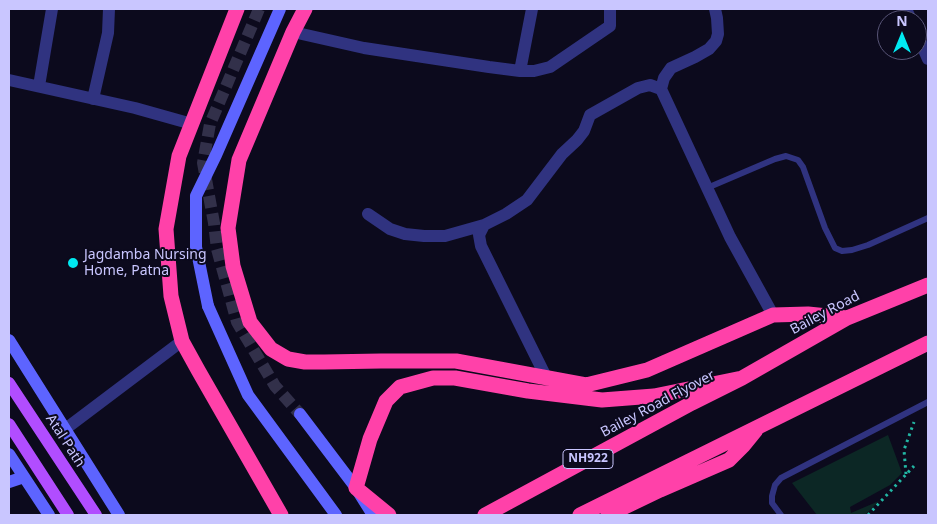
<!DOCTYPE html>
<style>
body{margin:0}
#map{position:relative;width:937px;height:524px;overflow:hidden;background:#0c0a1d;font-family:"Noto Sans",sans-serif}
canvas{display:block}
.frame{position:absolute;inset:0;border:10px solid #c9c6ff;pointer-events:none}
.north{position:absolute;left:877px;top:10px;width:50px;height:50px;box-sizing:border-box;background:#0c0a1d;border:1px solid #585577;border-radius:50%;rotate:0deg;font-size:14px;font-weight:700;line-height:20px;text-align:center;color:#c9c6ff}
.north::after{content:'';display:block;margin:auto;width:18px;height:22px;background:#00e9f1;clip-path:polygon(50% 0,100% 100%,50% 72%,0 100%)}
</style>
<div id="map">
<canvas width="937" height="524"></canvas>
<div class="frame"></div>
<div class="north">N</div>
</div>
<script>
const ctx = document.querySelector('canvas').getContext('2d');
ctx.lineJoin = 'round';
function paint(path, color) {
  ctx.fillStyle = color;
  ctx.fill(path, 'evenodd');
}
function shape(rows) {
  const path = new Path2D();
  for (const r of rows) {
    path.moveTo(r[0], r[1]);
    for (let i = 2; i < r.length; i += 2) path.lineTo(r[i], r[i + 1]);
  }
  return path;
}
function strokePath(path, color, width, dash) {
  ctx.strokeStyle = color;
  ctx.lineWidth = width;
  ctx.lineCap = dash ? 'butt' : 'round';
  ctx.setLineDash(dash || []);
  ctx.stroke(path);
}
function drawText(font, color, halo, rows, align = 'center') {
  ctx.font = font + ' "Noto Sans",sans-serif';
  ctx.lineWidth = 4;
  ctx.setLineDash([]);
  ctx.textBaseline = 'middle';
  ctx.strokeStyle = halo;
  ctx.fillStyle = color;
  for (const [text, x, y, turn = 0] of rows) {
    ctx.save();
    ctx.translate(x, y);
    ctx.rotate((+turn || 0) * Math.PI / 180);
    ctx.textAlign = isNaN(turn) ? turn : align;
    if (halo) ctx.strokeText(text, 0, 0);
    ctx.fillText(text, 0, 0);
    ctx.restore();
  }
}
paint(shape([
 [888,435,902,473,890,485,850,507,851,513,879,501,865,515,817,515,792,483]
]), '#0c2725');
strokePath(shape([
 [259,9,210,124,203,163,214,223,217,249,237,322,275,386,300,414]
]), '#32304a', 12, [12, 6]);
strokePath(shape([
 [906,474,904,450,914,422],
 [868,515,914,466]
]), '#22b7a4', 3, [2.5, 4]);
strokePath(shape([
 [707,188,775,159,786,156,798,160,803,167,825,228,835,248,842,251,852,250,868,245,928,218],
 [781,515,772,503,772,496,775,485,781,478,928,402]
]), '#303380', 6);
strokePath(shape([
 [906,9,911,20],
 [293,32,364,48,489,67,520,71,534,71,550,67,610,26,610,9],
 [917,34,928,59],
 [520,71,532,9],
 [9,80,135,108,192,124],
 [39,86,52,9],
 [661,89,664,78,671,68,695,57,709,49,716,41,718,34,717,18,715,9],
 [93,99,108,33,109,9],
 [368,214,390,229,405,234,424,236,445,236,484,225],
 [546,377,481,246,479,235,484,225,506,214,527,200,562,154,577,140,584,131,590,115,638,88,650,85,661,89,730,237,773,315],
 [64,430,182,341]
]), '#303380', 12);
strokePath(shape([
 [208,306,248,395,336,515],
 [9,340,119,515],
 [300,414,356,488,373,515],
 [9,454,49,515],
 [9,482,24,477]
]), '#5d64ff', 12);
strokePath(shape([
 [9,383,96,515],
 [9,424,68,515]
]), '#b14dff', 12);
strokePath(shape([
 [237,9,179,156,166,229,171,296,182,341,198,370,281,515],
 [305,9,293,32,239,160,228,228,233,266,250,322,271,349,288,359,305,362,324,362,381,361,456,361,586,385,647,370,773,315,808,314,847,318],
 [389,515,356,488,370,439,386,401,400,387,433,378,455,378,528,391,602,400,654,396,742,378],
 [485,515,692,403,742,378,847,318,928,285],
 [580,515,928,343],
 [608,515,660,490,729,460,743,446,756,430]
]), '#ff41a9', 15);
strokePath(shape([
 [208,306,196,247,196,196,216,155,280,9]
]), '#5d64ff', 12);
for (const [x, y, r, color] of [
 [73,263,6,"#00e9f1"]
]) {
  const dot = new Path2D();
  dot.arc(x, y, r, 0, 2 * Math.PI);
  ctx.fillStyle = color;
  ctx.fill(dot);
  strokePath(dot, '#0c0a1d', 2);
}
for (const [x, y, w] of [
 [588,459,50]
]) {
  const box = new Path2D();
  box.roundRect(x - w / 2, y - 9.5, w, 19, 4);
  ctx.fillStyle = '#0c0a1d';
  ctx.fill(box);
  strokePath(box, '#c9c6ff', 1);
}
drawText('bold 12px', '#c9c6ff', null, [
 ["NH922",588,459]
]);
drawText('14px', '#c9c6ff', '#0c0a1d', [
 ["Jagdamba Nursing",84,255],
 ["Home, Patna",84,271]
], 'left');
drawText('14px', '#c9c6ff', '#0c0a1d', [
 ["Bailey Road",825,313,-28],
 ["Bailey Road Flyover",658,404,-28],
 ["Atal Path",65,441,57]
]);
</script>
